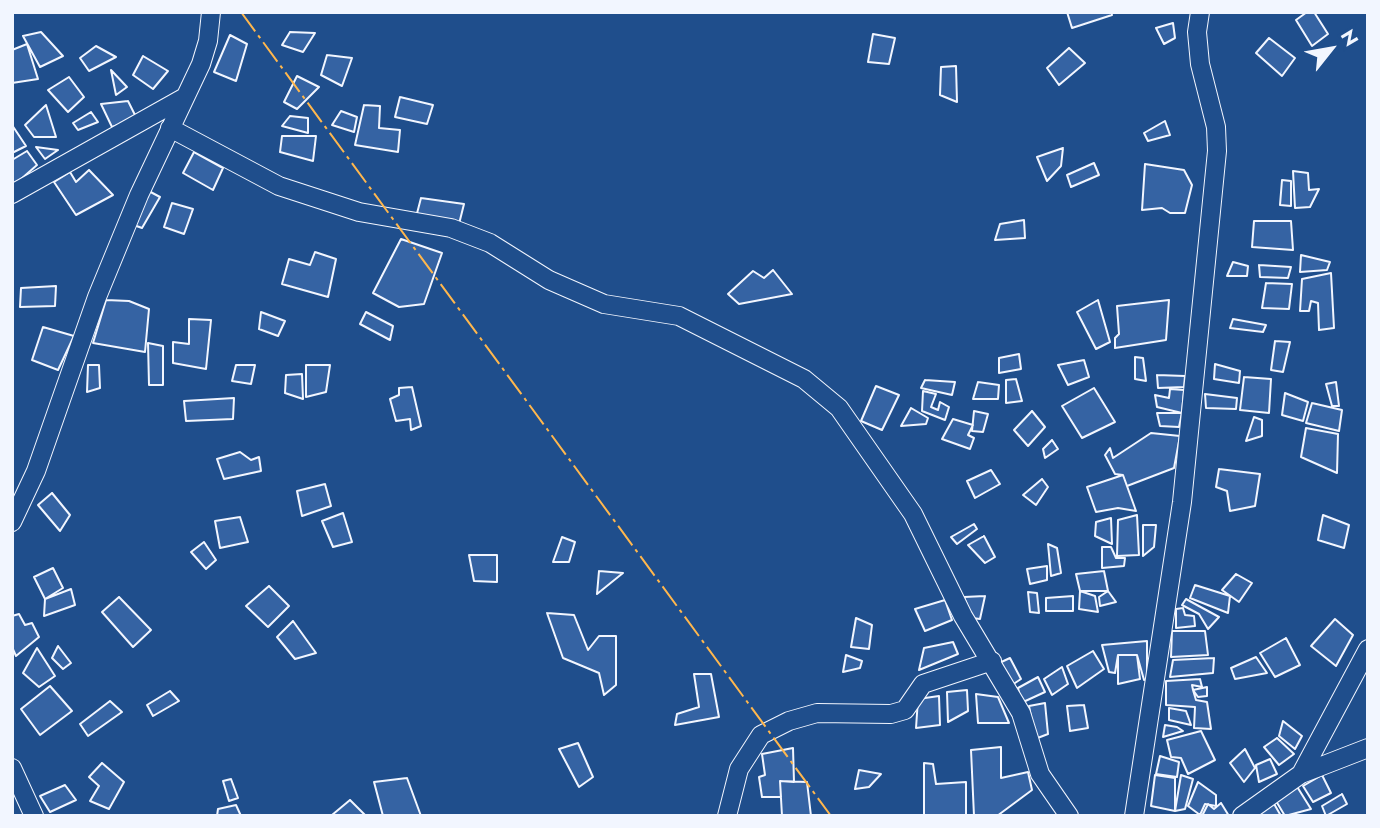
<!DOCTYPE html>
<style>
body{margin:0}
#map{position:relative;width:1380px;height:828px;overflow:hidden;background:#1f4e8c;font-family:Jost,sans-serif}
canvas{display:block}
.frame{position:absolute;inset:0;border:14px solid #f2f6ff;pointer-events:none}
.north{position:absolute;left:1296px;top:14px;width:70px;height:70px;-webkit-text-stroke:5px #1f4e8c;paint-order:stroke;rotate:59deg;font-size:19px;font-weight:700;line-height:28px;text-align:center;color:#f2f6ff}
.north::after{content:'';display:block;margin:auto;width:24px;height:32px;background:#f2f6ff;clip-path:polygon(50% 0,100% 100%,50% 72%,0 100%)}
</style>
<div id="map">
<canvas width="1380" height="828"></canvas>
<div class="frame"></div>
<div class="north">N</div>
</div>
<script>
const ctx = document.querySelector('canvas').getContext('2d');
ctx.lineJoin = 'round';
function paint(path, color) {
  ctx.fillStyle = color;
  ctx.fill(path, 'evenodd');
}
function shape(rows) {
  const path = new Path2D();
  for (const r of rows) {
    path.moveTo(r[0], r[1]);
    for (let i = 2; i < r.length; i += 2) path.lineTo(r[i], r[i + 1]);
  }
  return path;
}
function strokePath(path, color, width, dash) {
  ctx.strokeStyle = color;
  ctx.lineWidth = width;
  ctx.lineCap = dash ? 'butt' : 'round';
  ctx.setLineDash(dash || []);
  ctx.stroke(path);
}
const building = shape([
 [1067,12,1111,12,1112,15,1072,28,1067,12],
 [1307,12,1314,12,1328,34,1312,46,1296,20,1307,12],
 [1173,23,1175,38,1164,44,1156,28,1173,23],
 [41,32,63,56,40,67,23,36,41,32],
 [290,32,315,33,303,52,282,45,290,32],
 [873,34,895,38,889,64,868,62,873,34],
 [230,35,247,44,236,81,214,72,230,35],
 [1269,38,1295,58,1282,76,1256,53,1269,38],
 [27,44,38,79,12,83,12,50,27,44],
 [96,46,116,57,89,71,80,58,96,46],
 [1069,48,1085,63,1059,85,1047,68,1069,48],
 [327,55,352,58,342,86,321,75,327,55],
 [143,56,168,71,153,89,133,75,143,56],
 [956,66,957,102,940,95,941,67,956,66],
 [111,70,127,87,116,95,111,70],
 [297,76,319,87,297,109,284,102,297,76],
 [69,77,84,97,68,112,48,90,69,77],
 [400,97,433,105,427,124,395,117,400,97],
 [128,101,137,119,112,127,101,104,128,101],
 [46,105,56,137,34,137,25,125,46,105],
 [364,105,380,106,379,128,400,130,398,152,355,145,364,105],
 [341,111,357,117,354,132,332,125,341,111],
 [91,112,98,122,78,130,73,123,91,112],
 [290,116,308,118,308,133,282,126,290,116],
 [1165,121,1170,135,1148,141,1144,133,1165,121],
 [12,125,26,146,12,153,12,125],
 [282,136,316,136,313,161,280,152,282,136],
 [36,147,58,150,45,159,36,147],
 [1063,148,1061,166,1047,181,1037,157,1063,148],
 [27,151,37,165,12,187,12,160,27,151],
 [194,152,223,168,213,190,183,173,194,152],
 [1094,163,1099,175,1071,187,1067,175,1094,163],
 [1145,164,1184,170,1192,185,1185,213,1170,213,1162,208,1142,210,1145,164],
 [89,170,113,195,76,215,54,182,70,172,76,182,89,170],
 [1293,171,1308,173,1309,190,1319,189,1310,207,1295,208,1293,171],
 [1282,180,1291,181,1291,206,1280,205,1282,180],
 [145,189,160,197,142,228,128,223,145,189],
 [421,198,464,204,459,224,415,221,421,198],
 [172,203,193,209,184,234,164,227,172,203],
 [1024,220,1025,238,995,240,1000,224,1024,220],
 [1254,221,1291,221,1293,250,1252,247,1254,221],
 [401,239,442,253,424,304,399,307,373,293,401,239],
 [315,252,336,259,328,297,282,284,289,259,310,265,315,252],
 [1301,255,1330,262,1327,270,1300,272,1301,255],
 [1233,262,1248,266,1247,276,1227,276,1233,262],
 [1259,265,1291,267,1288,278,1260,277,1259,265],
 [773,270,792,294,739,304,728,294,753,271,764,278,773,270],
 [1331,273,1334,328,1319,330,1318,303,1311,301,1309,311,1300,311,1302,279,1331,273],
 [1266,283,1292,284,1289,309,1262,308,1266,283],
 [56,286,55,306,20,307,21,288,56,286],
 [106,300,129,301,149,309,145,352,93,343,106,300],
 [1098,300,1110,342,1096,349,1077,312,1098,300],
 [1169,300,1166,340,1115,348,1115,338,1119,334,1117,306,1169,300],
 [261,312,285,321,278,336,259,329,261,312],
 [366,312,393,326,390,340,360,324,366,312],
 [189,319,211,320,206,369,173,363,173,342,189,344,189,319],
 [1233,319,1266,325,1263,332,1230,328,1233,319],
 [43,327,74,336,58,370,32,360,43,327],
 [1275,341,1290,342,1283,372,1271,370,1275,341],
 [148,343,163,346,163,385,149,385,148,343],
 [1019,354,1021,369,999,373,999,358,1019,354],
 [1135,357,1143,358,1146,381,1135,379,1135,357],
 [1084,360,1089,377,1068,385,1058,365,1084,360],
 [1215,364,1240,371,1239,383,1214,379,1215,364],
 [88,365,99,365,100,388,87,392,88,365],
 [236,365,255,365,251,384,232,381,236,365],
 [306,365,330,365,326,392,306,397,306,365],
 [302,374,303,399,285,393,286,375,302,374],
 [1157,375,1185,376,1184,387,1158,388,1157,375],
 [1244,377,1271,379,1269,413,1240,410,1244,377],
 [1016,379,1022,401,1006,403,1006,380,1016,379],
 [925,380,955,382,952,395,921,388,925,380],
 [978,382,999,385,998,399,973,399,978,382],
 [1336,382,1339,406,1332,406,1326,384,1336,382],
 [876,386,899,395,882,430,861,421,876,386],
 [412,387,421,426,411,430,410,419,396,421,390,399,399,395,399,388,412,387],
 [1094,388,1115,422,1082,438,1062,406,1094,388],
 [1170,389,1184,390,1182,413,1157,407,1155,395,1169,398,1170,389],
 [923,391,936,394,931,407,938,410,940,402,949,407,945,420,922,411,923,391],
 [1285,393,1308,402,1303,421,1282,415,1285,393],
 [1205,394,1237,398,1236,409,1206,408,1205,394],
 [234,398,233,419,186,421,184,401,234,398],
 [1312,403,1342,410,1339,431,1306,423,1312,403],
 [911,408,928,418,926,424,901,426,911,408],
 [974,411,988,414,983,432,972,431,974,411],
 [1032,411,1045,427,1028,446,1014,430,1032,411],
 [1157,413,1182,413,1179,427,1160,426,1157,413],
 [1254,417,1262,420,1262,436,1246,441,1254,417],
 [953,419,973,425,968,435,974,438,970,449,942,439,953,419],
 [1306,428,1338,434,1337,473,1301,457,1306,428],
 [1151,433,1180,436,1174,468,1127,486,1123,475,1115,474,1105,455,1110,448,1113,458,1151,433],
 [1052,440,1058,449,1045,458,1043,449,1052,440],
 [240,452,251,460,259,457,261,471,224,479,217,459,240,452],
 [1219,469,1260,474,1255,506,1230,511,1227,491,1216,487,1219,469],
 [991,470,1000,484,975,498,967,481,991,470],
 [1123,475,1136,511,1118,508,1096,512,1087,487,1123,475],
 [1042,479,1048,487,1036,505,1023,495,1042,479],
 [325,484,331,506,302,516,297,491,325,484],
 [52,493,70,515,60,531,38,505,52,493],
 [343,513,352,542,333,547,322,521,343,513],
 [1137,515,1139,555,1117,556,1118,520,1137,515],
 [1323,515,1349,525,1344,548,1318,540,1323,515],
 [240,517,248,542,220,548,215,521,240,517],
 [1111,518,1112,544,1095,536,1096,522,1111,518],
 [974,524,977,529,957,544,951,537,974,524],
 [1143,525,1156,525,1154,547,1143,556,1143,525],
 [984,536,995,557,985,563,968,545,984,536],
 [562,537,575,542,569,562,553,562,562,537],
 [204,542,216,560,206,569,191,552,204,542],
 [1048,544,1057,548,1061,573,1051,576,1048,544],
 [1102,547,1111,547,1116,558,1125,558,1124,566,1102,568,1102,547],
 [469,555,497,555,497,582,474,581,469,555],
 [1047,566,1047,580,1030,584,1027,569,1047,566],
 [53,568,63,588,45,599,34,577,53,568],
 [599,571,623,573,597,594,599,571],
 [1104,571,1108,591,1080,591,1076,574,1104,571],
 [1236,574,1252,583,1239,602,1222,590,1236,574],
 [1195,585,1230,596,1228,613,1190,598,1195,585],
 [269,586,289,606,268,627,246,606,269,586],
 [71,589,75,605,44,616,45,599,71,589],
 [1080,591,1095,596,1098,612,1079,609,1080,591],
 [1108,591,1116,602,1100,606,1099,597,1108,591],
 [1028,592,1037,593,1039,613,1030,612,1028,592],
 [985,596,980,619,972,618,964,597,985,596],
 [1073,596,1073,611,1046,611,1046,598,1073,596],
 [119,597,151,630,133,647,102,612,119,597],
 [1186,599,1219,617,1208,629,1199,614,1182,605,1186,599],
 [945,600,952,620,925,631,915,609,945,600],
 [1183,608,1185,615,1194,616,1195,626,1176,628,1176,609,1183,608],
 [547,613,574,615,588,650,599,636,616,636,616,685,604,695,599,673,563,658,547,613],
 [19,614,25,625,32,623,39,637,16,656,12,647,12,616,19,614],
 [856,618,872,625,869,649,851,647,856,618],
 [1335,619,1353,635,1336,666,1311,646,1335,619],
 [293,621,316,653,295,659,277,637,293,621],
 [1172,631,1205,631,1208,655,1171,657,1172,631],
 [1286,638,1300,665,1275,677,1260,653,1286,638],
 [1147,641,1147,679,1144,680,1137,655,1118,655,1115,673,1109,672,1102,645,1147,641],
 [953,642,958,654,919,670,924,648,953,642],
 [58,646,71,663,63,669,52,658,58,646],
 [37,648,55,676,39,687,23,673,37,648],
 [1093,651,1104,669,1077,688,1067,666,1093,651],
 [846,655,862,661,860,668,843,672,846,655],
 [1118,655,1137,655,1140,679,1118,684,1118,655],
 [1256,657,1267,673,1235,679,1231,668,1256,657],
 [1010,658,1021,679,1009,687,997,664,1010,658],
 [1214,658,1213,673,1170,677,1173,660,1214,658],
 [1062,667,1068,684,1052,695,1044,679,1062,667],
 [694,674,711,674,719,717,675,725,677,714,699,707,694,674],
 [1038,677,1045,692,1021,703,1018,688,1038,677],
 [1200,679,1202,687,1192,685,1193,690,1196,700,1207,702,1211,729,1194,728,1195,707,1166,705,1166,681,1200,679],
 [50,686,72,711,40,735,21,709,50,686],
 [1207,687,1207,696,1198,697,1193,690,1207,687],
 [967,690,968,711,948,722,947,692,967,690],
 [170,691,179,701,153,716,147,705,170,691],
 [976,694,998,697,1009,723,978,723,976,694],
 [939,696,940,725,916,728,918,699,939,696],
 [110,701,122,712,88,736,80,724,110,701],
 [1045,703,1048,734,1035,739,1029,706,1045,703],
 [1084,705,1088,728,1070,731,1067,706,1084,705],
 [1169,708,1186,711,1191,725,1169,720,1169,708],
 [1283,721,1302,736,1295,749,1279,736,1283,721],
 [1165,725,1177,727,1183,731,1163,737,1165,725],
 [1201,731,1215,760,1188,774,1181,758,1171,757,1167,740,1201,731],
 [1277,738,1294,754,1279,765,1264,747,1277,738],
 [578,743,593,777,579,787,559,749,578,743],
 [1001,747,1001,778,1028,772,1032,790,997,816,974,816,971,750,1001,747],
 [793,748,794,782,780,781,781,797,762,797,759,777,765,775,762,754,793,748],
 [1245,749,1255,768,1244,782,1230,763,1245,749],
 [1160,756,1179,762,1177,777,1156,774,1160,756],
 [1270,759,1277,774,1259,782,1256,765,1270,759],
 [102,763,124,782,109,809,90,801,99,786,89,777,102,763],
 [924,763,933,764,936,784,966,782,966,816,924,816,924,763],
 [859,770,881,774,869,787,855,789,859,770],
 [1155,775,1175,778,1175,811,1151,806,1155,775],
 [1181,775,1193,779,1185,809,1175,811,1181,775],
 [1322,775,1331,793,1313,802,1303,786,1322,775],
 [407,778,421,816,383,816,374,782,407,778],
 [231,779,238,798,229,801,223,781,231,779],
 [780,781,807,782,811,816,782,816,780,781],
 [1198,782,1216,795,1216,806,1205,804,1200,815,1188,806,1198,782],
 [65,785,76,800,50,812,40,796,65,785],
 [1296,785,1311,809,1285,816,1276,801,1296,785],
 [1342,794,1347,804,1326,816,1322,806,1342,794],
 [350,800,366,816,333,816,332,815,350,800],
 [1273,802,1281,816,1256,816,1273,802],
 [1221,803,1229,816,1202,816,1208,804,1214,809,1221,803],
 [236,805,241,816,217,816,218,809,236,805]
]);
paint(building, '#3563a3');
strokePath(building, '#f2f6ff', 2);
const street = shape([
 [170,128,279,186,359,212,451,228,490,243,549,280,604,304,679,316,804,379,839,408,913,514,963,616,1021,713,1040,774,1069,816],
 [12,194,185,97],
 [12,522,36,471,97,297,139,195,201,64,208,41,211,12],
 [12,768,34,816],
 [1301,774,1368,649],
 [727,816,739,769,761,735,789,721,817,713,891,714,905,710,923,684,992,661],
 [1134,816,1182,502,1217,151,1216,127,1200,64,1197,32,1200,12],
 [1242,816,1301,774,1368,748]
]);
strokePath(street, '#f2f6ff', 20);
strokePath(street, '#1f4e8c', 18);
strokePath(shape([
 [241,12,831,816]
]), '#ffb74d', 2, [24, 5, 3.5, 5]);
</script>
